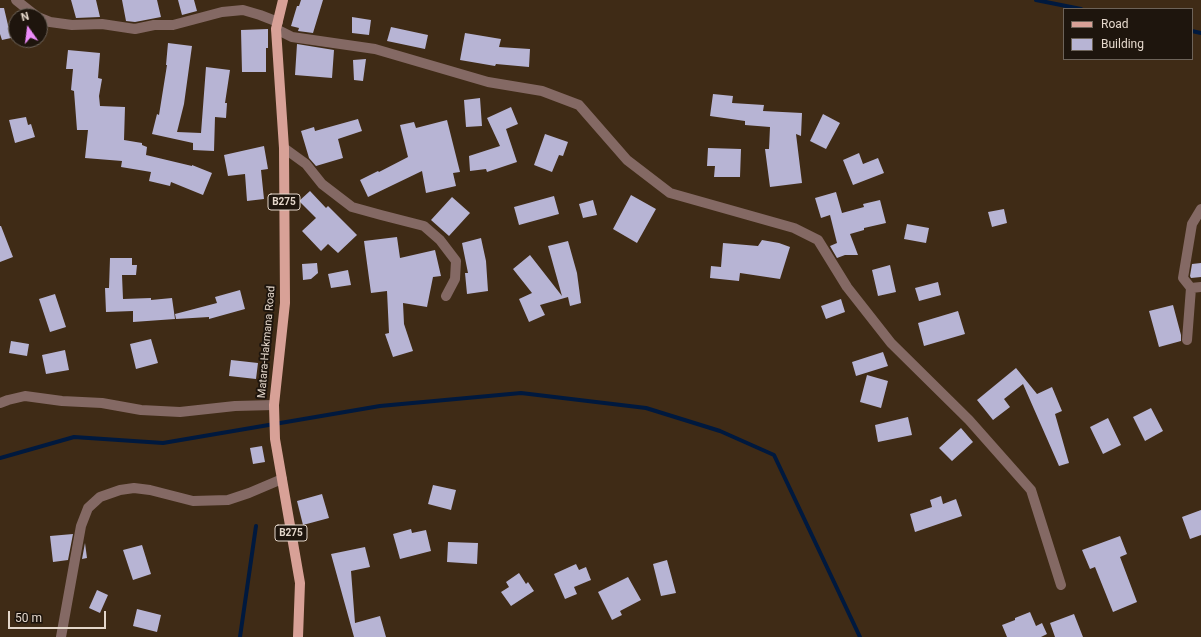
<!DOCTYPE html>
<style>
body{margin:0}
#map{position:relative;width:1201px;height:637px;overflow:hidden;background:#3f2b16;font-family:Roboto,sans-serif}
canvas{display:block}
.legend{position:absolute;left:1063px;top:8px;width:130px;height:52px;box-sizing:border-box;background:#1e150d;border:1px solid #6d6359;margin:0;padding:5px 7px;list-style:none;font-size:12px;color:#e4d7cb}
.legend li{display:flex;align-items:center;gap:8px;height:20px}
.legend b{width:20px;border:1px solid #6d6359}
.north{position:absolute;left:8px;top:8px;width:40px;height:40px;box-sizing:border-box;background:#1e150d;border:1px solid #6d6359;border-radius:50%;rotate:346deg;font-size:11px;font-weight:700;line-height:16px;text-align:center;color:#e4d7cb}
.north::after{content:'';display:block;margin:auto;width:14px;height:18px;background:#ed8cfa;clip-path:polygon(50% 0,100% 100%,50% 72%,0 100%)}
.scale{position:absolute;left:8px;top:611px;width:98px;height:18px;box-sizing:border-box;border:2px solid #e4d7cb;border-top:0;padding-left:5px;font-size:12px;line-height:14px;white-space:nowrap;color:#e4d7cb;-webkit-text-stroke:3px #1e150d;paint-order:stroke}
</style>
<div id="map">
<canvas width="1201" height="637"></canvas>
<ul class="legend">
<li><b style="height:5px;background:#d8a197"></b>Road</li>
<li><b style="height:11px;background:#b7b4d4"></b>Building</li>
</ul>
<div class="north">N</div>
<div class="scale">50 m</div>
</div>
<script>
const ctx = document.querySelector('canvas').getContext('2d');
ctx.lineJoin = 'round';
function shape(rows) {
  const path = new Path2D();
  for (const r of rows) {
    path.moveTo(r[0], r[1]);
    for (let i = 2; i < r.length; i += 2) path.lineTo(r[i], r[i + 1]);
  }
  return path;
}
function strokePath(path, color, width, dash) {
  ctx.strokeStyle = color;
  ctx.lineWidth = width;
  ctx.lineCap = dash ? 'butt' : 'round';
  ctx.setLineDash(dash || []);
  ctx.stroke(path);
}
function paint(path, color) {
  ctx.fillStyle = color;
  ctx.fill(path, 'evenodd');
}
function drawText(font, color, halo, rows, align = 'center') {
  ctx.font = font + ' Roboto,sans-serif';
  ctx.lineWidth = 4;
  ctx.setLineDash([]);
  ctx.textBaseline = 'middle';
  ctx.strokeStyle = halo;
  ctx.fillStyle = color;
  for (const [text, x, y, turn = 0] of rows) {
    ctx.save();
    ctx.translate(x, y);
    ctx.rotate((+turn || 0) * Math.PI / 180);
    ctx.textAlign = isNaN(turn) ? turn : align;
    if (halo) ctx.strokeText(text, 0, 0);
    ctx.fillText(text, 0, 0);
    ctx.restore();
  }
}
strokePath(shape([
 [1036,0,1081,9],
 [1192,31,1201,33],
 [0,458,74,437,163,443,380,406,521,393,646,408,720,431,774,455,860,637],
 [240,637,256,526]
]), '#00193e', 4);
paint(shape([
 [71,0,96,0,100,17,76,18],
 [122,0,157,0,161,17,135,22,126,21],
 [178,0,194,0,197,11,182,15],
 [301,0,323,0,313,33,298,31,299,28,291,26,297,6,299,6],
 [0,8,4,8,11,38,2,40,0,34],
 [352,17,371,20,369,35,352,33],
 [391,27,428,35,425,49,387,41],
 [268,29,268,48,266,48,266,72,242,72,241,30],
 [465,33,501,39,499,47,530,49,529,67,496,64,495,66,460,60],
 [168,43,192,46,184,104,177,132,201,133,206,67,230,70,225,103,227,103,226,118,215,117,214,151,193,150,193,143,152,134,157,114,159,115,167,65,166,65],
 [297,44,334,50,332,78,295,75],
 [68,50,100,53,98,78,102,79,99,96,100,106,125,107,124,140,142,143,142,145,147,147,146,155,192,166,192,165,212,173,203,195,171,182,170,186,149,181,151,172,121,167,122,161,85,158,88,130,77,130,74,91,71,90,73,69,66,69],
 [366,59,363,81,354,80,353,60],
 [713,94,733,96,732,103,764,105,763,111,802,113,801,136,796,134,802,183,770,187,765,149,769,149,770,127,745,125,745,121,710,116],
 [480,98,482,126,466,127,464,100],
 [511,107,518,124,506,129,517,162,487,172,486,169,470,171,469,156,500,146,487,118],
 [823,114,840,123,826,149,810,141],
 [26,117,28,125,31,124,35,137,15,143,9,120],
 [358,119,362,131,338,139,343,158,316,166,309,158,301,131,314,127,315,131],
 [447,120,460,172,453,173,456,186,426,193,422,171,368,197,360,180,378,171,379,172,408,157,400,125,414,122,416,128],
 [545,134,568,142,563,156,559,155,552,172,534,165],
 [264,146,268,169,261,170,264,199,247,201,245,174,228,176,224,155],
 [708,148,741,149,740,177,714,177,715,166,707,166],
 [859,153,863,164,878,158,884,173,853,185,843,160],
 [310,191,326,208,328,206,357,235,338,253,328,244,321,251,302,231,316,218,299,201],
 [836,192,842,213,864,207,863,204,880,200,886,223,864,228,864,230,850,234,858,255,845,255,837,258,830,246,837,243,830,215,821,218,815,198],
 [631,195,656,209,637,243,613,229],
 [554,196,559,214,519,225,514,207],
 [452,197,470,213,449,236,431,220],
 [593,200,597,215,583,218,579,204],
 [1004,209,1007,223,992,227,988,212],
 [907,224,929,228,926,243,904,239],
 [0,226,1,226,13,257,0,262],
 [397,237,400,258,435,250,441,276,433,277,427,307,403,303,404,324,413,351,393,357,385,334,389,333,387,291,371,293,364,241],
 [481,238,486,261,488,291,467,294,465,273,468,273,462,243],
 [762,240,779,243,790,247,780,279,740,273,739,281,710,278,711,266,721,267,723,243,758,246],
 [568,241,577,273,581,303,570,306,568,297,540,305,545,315,529,322,519,299,532,293,513,269,530,255,562,296,548,246],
 [110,258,132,258,132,265,137,265,136,275,122,275,123,299,151,298,151,300,172,298,175,319,133,322,133,311,106,312,105,288,109,288],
 [317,263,318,273,311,279,303,280,302,264],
 [1201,263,1201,277,1191,278,1190,276,1192,264],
 [890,265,896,292,878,296,872,270],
 [348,270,351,285,331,288,328,274],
 [938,282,941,295,919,301,915,288],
 [240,290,245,309,209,319,209,317,176,319,175,314,217,303,215,297],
 [55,294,66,327,50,332,39,299],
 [841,299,845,312,826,319,821,306],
 [1173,305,1181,335,1181,341,1159,347,1149,311],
 [958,311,965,334,924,346,918,323],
 [151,339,158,363,136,369,130,344],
 [11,341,29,344,27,356,9,353],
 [65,350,69,370,46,374,42,355],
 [883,352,888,366,856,376,852,362],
 [231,360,258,363,256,379,229,376],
 [1016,368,1037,394,1052,387,1062,411,1055,414,1069,463,1059,466,1023,384,1004,399,1010,407,993,420,977,400],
 [867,375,888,381,881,408,860,402],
 [1151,408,1163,431,1145,441,1133,417],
 [908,417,912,435,878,442,875,425],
 [1108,418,1121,445,1103,454,1090,427],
 [961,428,973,442,952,461,939,448],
 [262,446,265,462,253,464,250,448],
 [433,485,456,490,451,510,428,504],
 [322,494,329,518,303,525,297,501],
 [941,496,943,504,956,499,962,516,915,532,910,514,932,507,930,500],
 [1201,510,1201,535,1190,539,1182,517],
 [411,529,412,533,426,530,431,551,400,559,393,534],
 [73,534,68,560,53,562,50,536],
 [1120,536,1127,554,1120,557,1137,602,1113,612,1095,567,1090,569,1082,550],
 [448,542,478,543,477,564,447,562],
 [85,543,87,558,82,559],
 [142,545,151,574,133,580,123,550],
 [365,547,370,567,351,571,355,623,380,616,386,637,354,637,331,554],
 [667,560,676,593,661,596,653,564],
 [576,564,579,570,586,567,591,580,574,587,577,594,565,599,554,574],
 [519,573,526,584,528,582,534,591,511,606,501,592,509,587,506,582],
 [628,577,641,600,620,611,622,615,612,620,598,592],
 [97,590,108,595,100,613,89,608],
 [137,609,161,615,157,632,133,626],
 [1030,612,1036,626,1042,623,1047,634,1041,637,1007,637,1002,625,1015,620,1015,618],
 [1074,614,1083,637,1055,637,1050,623]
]), '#b7b4d4');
strokePath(shape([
 [16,0,36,16],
 [40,18,50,22,72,25,102,24,135,29,154,25,173,25,222,12,243,10,260,15,278,22],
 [276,29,292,37,375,49,488,82,542,91,579,105,627,160,670,193,794,228,818,240,847,287,891,343,969,420,1031,490,1061,585],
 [284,148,306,164,322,184,352,207,381,215,424,226,440,240,456,261,455,279,446,296],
 [1191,288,1183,278,1192,224,1201,209],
 [1187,340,1191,288,1201,287],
 [0,403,8,400,25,396,62,401,102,403,141,410,180,412,235,406,274,405],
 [61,637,81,526,88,508,100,497,120,490,134,488,150,490,193,501,228,500,249,493,282,479]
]), '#846964', 10);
strokePath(shape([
 [283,0,276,29,284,148,285,303,274,405,275,439,300,583,298,637]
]), '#d8a197', 10);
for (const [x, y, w] of [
 [284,202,32],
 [291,533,32]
]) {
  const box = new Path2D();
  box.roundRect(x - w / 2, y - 8, w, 16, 3);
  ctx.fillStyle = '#1e150d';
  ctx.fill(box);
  strokePath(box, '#e4d7cb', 1);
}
drawText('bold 10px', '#e4d7cb', null, [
 ["B275",284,202],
 ["B275",291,533]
]);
drawText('11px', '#e4d7cb', '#1e150d', [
 ["Matara-Hakmana Road",267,342,-85]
]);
</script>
